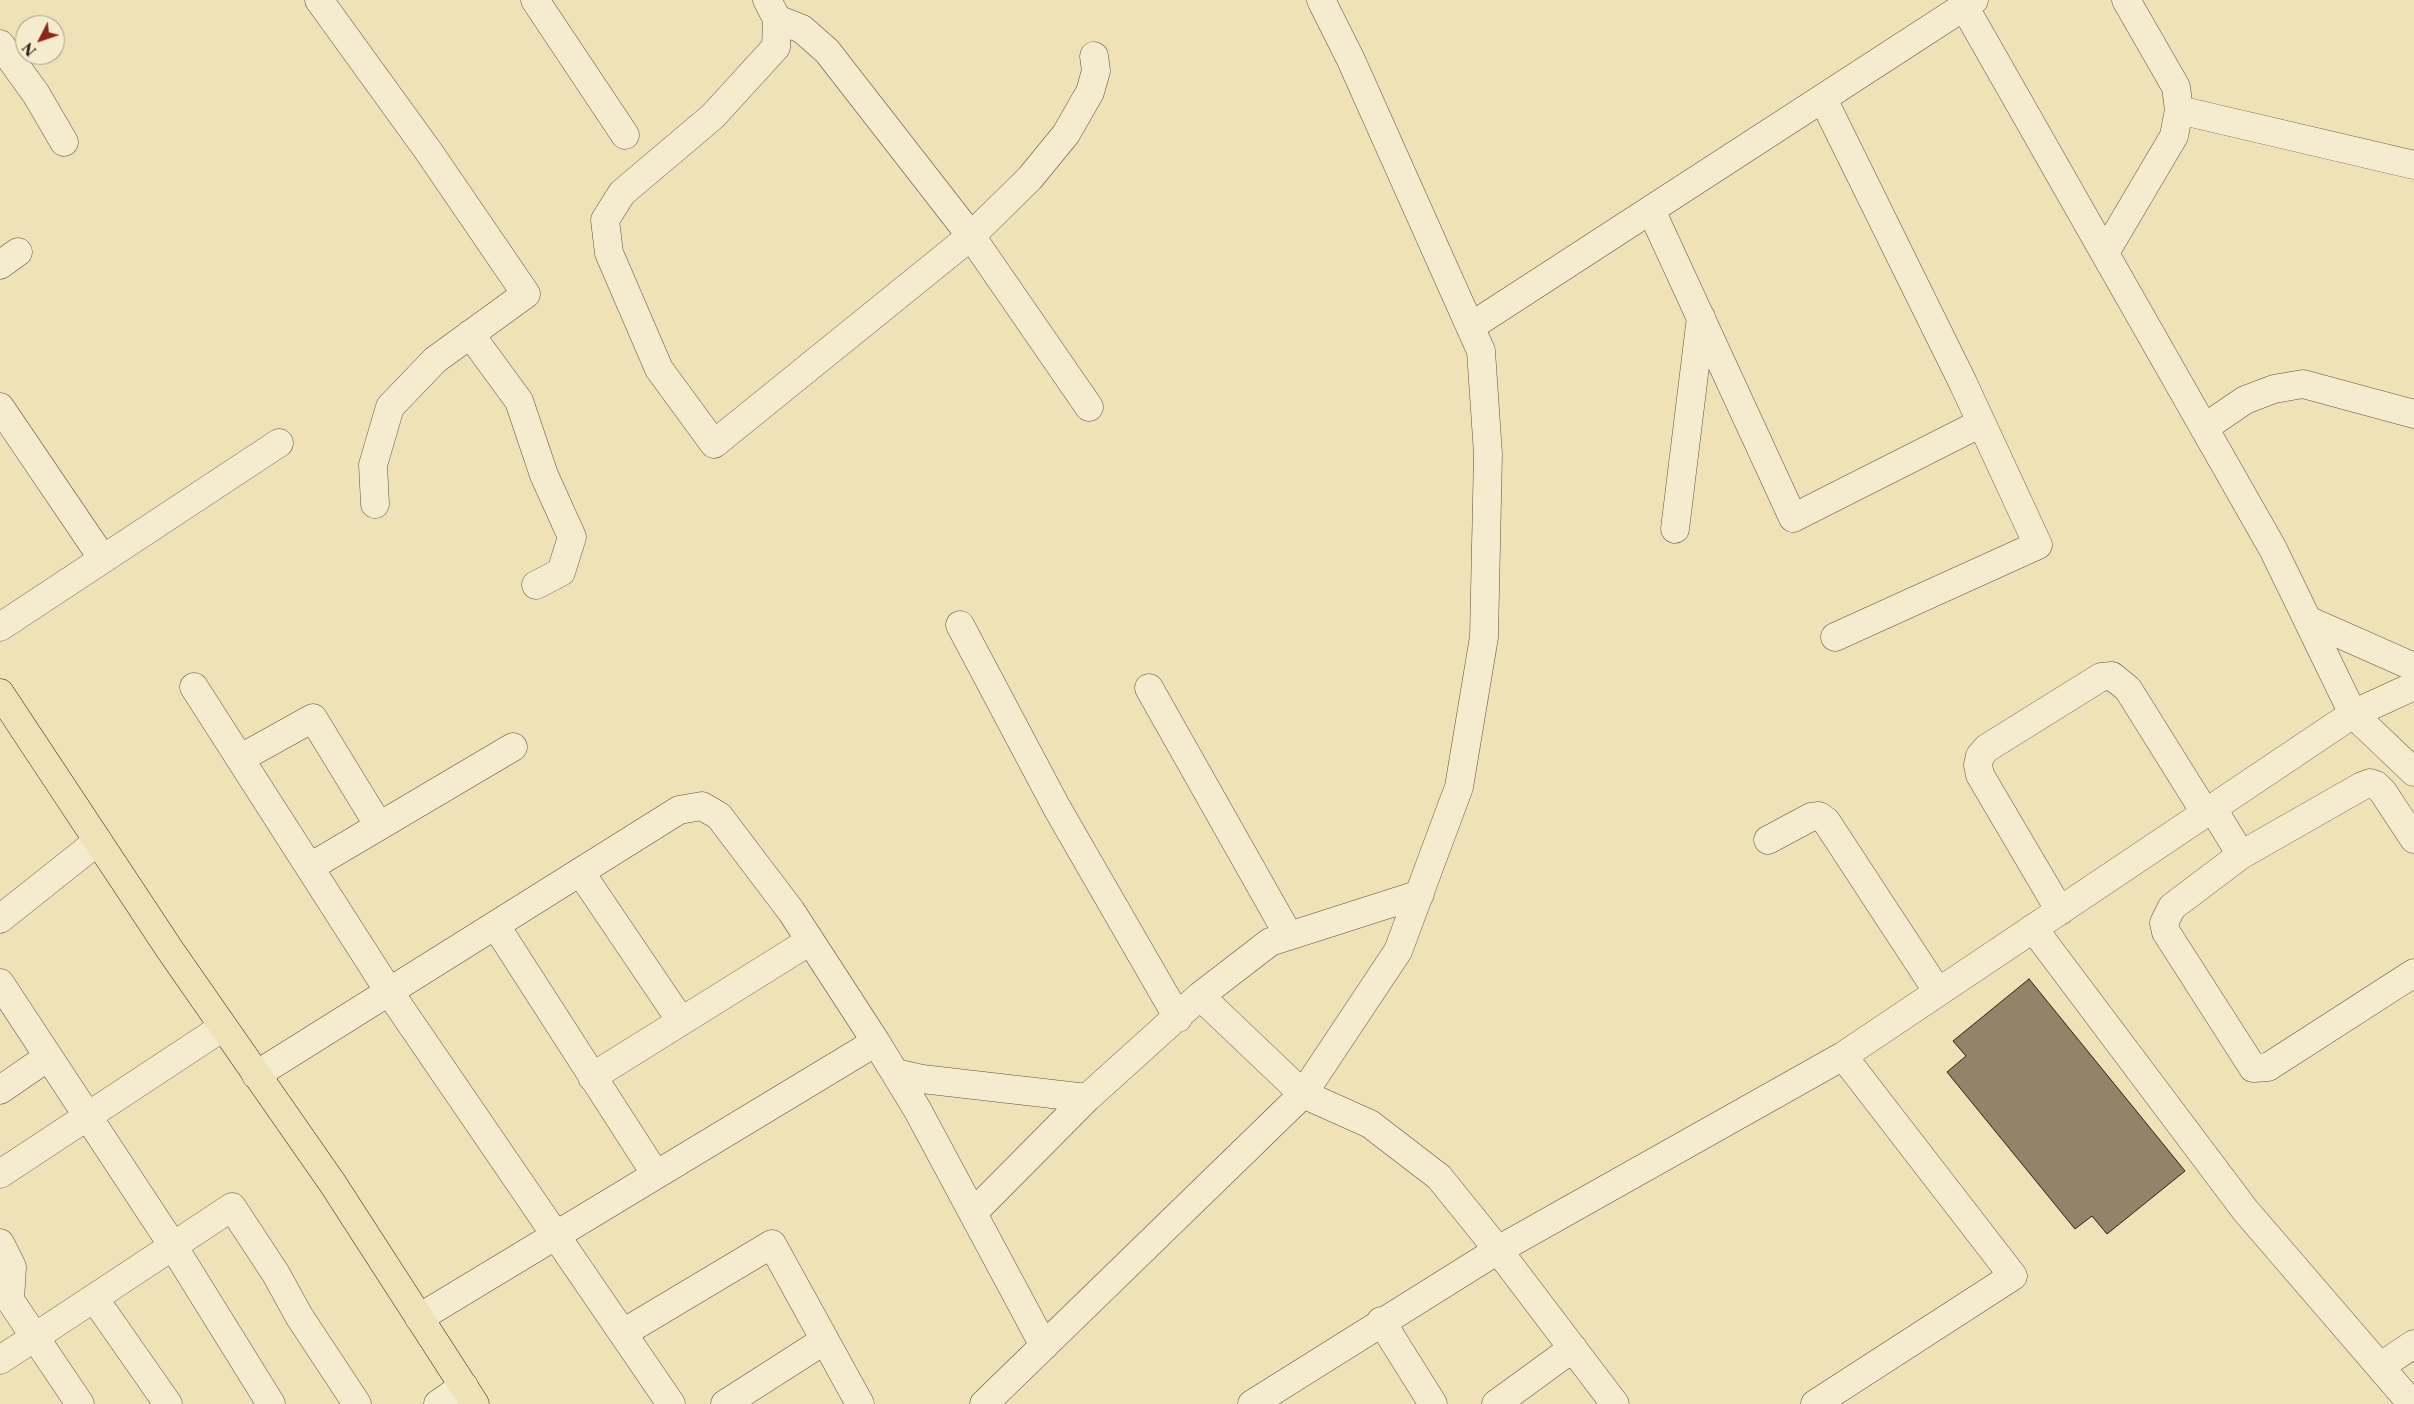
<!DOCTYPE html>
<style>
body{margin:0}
#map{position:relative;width:2414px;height:1404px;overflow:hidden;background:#efe2b7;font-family:"Libre Caslon Text",serif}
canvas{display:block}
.north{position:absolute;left:15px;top:15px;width:50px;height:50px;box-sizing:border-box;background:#f5ecd0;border:1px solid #a49a85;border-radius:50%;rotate:229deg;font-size:14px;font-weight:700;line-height:20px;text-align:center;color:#2b1e15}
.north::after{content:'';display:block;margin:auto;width:18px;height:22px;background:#8f2418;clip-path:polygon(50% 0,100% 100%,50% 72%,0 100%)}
</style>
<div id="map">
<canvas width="2414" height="1404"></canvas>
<div class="north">N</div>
</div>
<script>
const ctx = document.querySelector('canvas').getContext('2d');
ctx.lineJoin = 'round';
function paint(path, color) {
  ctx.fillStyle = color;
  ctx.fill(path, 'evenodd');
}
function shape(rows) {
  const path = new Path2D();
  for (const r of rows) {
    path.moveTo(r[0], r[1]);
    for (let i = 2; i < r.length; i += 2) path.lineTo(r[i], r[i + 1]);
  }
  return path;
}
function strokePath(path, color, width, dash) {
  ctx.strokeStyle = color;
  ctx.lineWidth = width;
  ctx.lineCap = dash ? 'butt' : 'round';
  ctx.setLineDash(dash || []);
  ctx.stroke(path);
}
const building = shape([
 [2029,979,2185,1171,2107,1234,2092,1216,2075,1229,1947,1072,1966,1056,1953,1041,2029,979]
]);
paint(building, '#918469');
strokePath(building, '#2b1e15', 1);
const minor = shape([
 [319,0,429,152,526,294,435,360,390,407,373,465,375,504],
 [535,0,625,135],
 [767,0,777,19,776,47,713,116,622,193,605,220,609,253,659,369,714,444,971,236,1030,178,1066,134,1090,92,1096,71,1094,56],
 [1964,6,2273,549,2353,714,2414,772],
 [777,19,802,29,827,51,971,236,1089,407],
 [0,44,36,94,64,142],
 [1823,99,1963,383,2038,545,1835,637],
 [2179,110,2414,165],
 [1651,210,1793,518,1981,423],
 [2105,253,2174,136,2179,110,2176,87,2126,0],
 [0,265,18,252],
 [1470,327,1974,0],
 [470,334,519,401,544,475,572,537,561,572,536,585],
 [0,407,103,559],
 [2204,428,2245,400,2274,389,2303,384,2414,414],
 [1675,529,1701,317],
 [2310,621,2414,667],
 [960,625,1057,808,1178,1018],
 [0,627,279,443],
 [194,687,390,993,671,1404],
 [1149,688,1289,936],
 [241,758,313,718,379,826],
 [2213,809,2241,855,2172,907,2164,923,2166,932,2253,1068,2268,1067,2414,973],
 [1768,840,1811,817,1819,816,1826,821,1938,992],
 [2241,855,2362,786,2370,783,2376,785,2383,792,2414,839],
 [310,867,513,747],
 [581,873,681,1021],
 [2060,911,1980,775,1978,765,1980,756,1987,748,2101,677,2112,676,2128,689,2206,814],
 [0,919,98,841],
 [496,926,656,1175],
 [2033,928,2245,1210,2412,1404],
 [0,983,173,1246,271,1404],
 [1200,996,1303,1094,1370,1124,1439,1177,1498,1250,1615,1404],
 [895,1073,922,1079,1087,1098],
 [256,1075,679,810,702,806,719,816,791,911,876,1042,917,1109,1044,1346],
 [592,1077,810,941],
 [0,1090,48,1057],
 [0,1174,223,1027],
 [973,1213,1087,1098,1200,996,1270,942,1420,894],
 [0,1243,12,1267,10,1300,80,1404],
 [94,1298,168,1404],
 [419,1318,876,1042],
 [1381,1321,1433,1404],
 [623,1333,772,1244,860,1404],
 [0,1360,232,1207,276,1274,299,1316,357,1404],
 [2381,1366,2414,1344],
 [438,1404,464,1386],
 [725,1404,825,1340],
 [984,1404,1303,1094,1398,951,1459,787,1484,637,1488,454,1481,351,1351,60,1321,0],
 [1252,1404,1498,1250,1843,1056,2353,714,2414,686],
 [1496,1404,1573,1348],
 [1815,1404,2013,1276,1843,1056]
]);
const major = shape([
 [0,693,170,950,333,1184,475,1404]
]);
strokePath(minor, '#5c4f3e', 29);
strokePath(major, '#2b1e15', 29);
strokePath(minor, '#f5ecd0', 28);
strokePath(major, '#efe2b7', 28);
</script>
